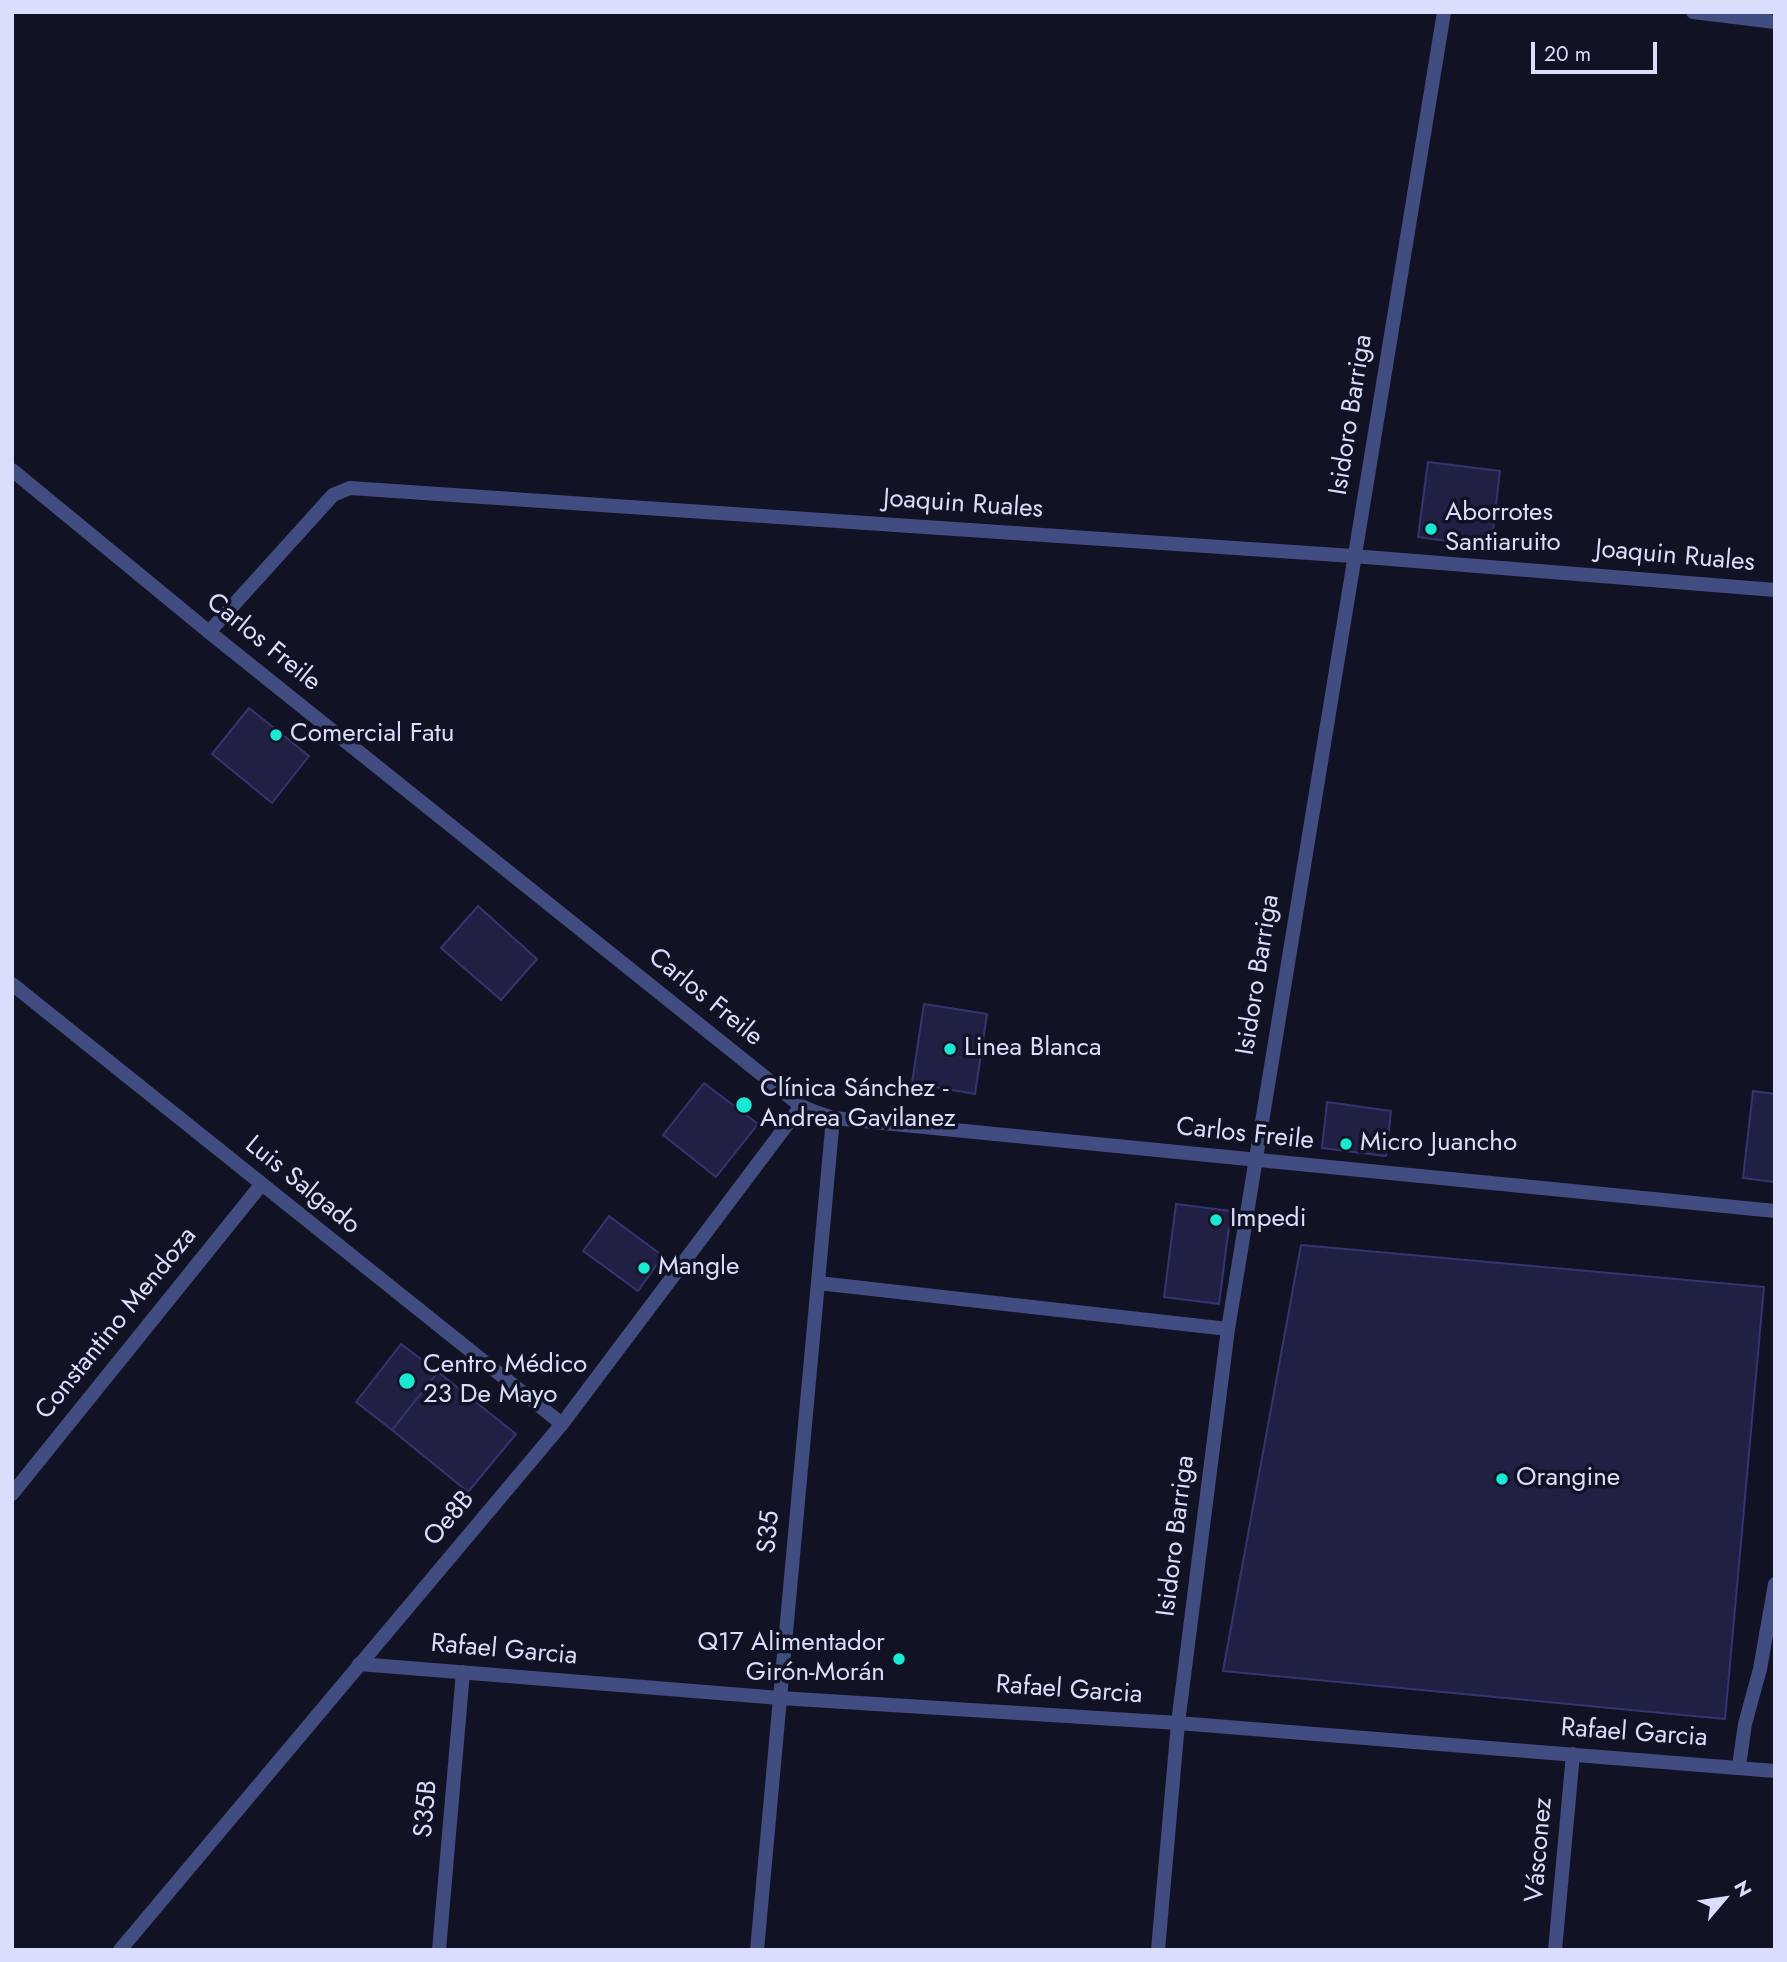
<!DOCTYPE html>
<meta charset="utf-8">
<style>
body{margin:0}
#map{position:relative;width:1787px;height:1962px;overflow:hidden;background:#121225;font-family:Jost,sans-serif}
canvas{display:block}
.frame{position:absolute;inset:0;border:14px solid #daddfb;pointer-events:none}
.north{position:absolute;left:1689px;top:1864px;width:70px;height:70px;-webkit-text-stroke:5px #121225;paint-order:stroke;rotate:61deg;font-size:19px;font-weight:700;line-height:28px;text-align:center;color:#daddfb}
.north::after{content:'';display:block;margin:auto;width:24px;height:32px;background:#daddfb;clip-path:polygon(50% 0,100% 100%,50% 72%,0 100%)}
.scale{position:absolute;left:1531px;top:42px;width:126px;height:32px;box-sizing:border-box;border:4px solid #daddfb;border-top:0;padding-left:9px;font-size:21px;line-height:24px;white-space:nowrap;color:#daddfb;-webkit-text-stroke:5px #121225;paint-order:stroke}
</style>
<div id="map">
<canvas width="1787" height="1962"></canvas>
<div class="frame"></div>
<div class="north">N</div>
<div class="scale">20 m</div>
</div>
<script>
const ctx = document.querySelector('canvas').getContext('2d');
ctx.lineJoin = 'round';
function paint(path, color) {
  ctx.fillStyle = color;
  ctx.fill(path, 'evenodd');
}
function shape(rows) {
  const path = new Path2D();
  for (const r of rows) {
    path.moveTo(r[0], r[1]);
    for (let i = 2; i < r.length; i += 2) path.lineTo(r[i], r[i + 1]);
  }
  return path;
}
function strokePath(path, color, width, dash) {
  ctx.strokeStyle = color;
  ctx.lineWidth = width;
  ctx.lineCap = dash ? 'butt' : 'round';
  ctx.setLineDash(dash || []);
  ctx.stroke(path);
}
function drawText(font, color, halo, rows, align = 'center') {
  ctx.font = font + ' Jost,sans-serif';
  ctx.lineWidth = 7;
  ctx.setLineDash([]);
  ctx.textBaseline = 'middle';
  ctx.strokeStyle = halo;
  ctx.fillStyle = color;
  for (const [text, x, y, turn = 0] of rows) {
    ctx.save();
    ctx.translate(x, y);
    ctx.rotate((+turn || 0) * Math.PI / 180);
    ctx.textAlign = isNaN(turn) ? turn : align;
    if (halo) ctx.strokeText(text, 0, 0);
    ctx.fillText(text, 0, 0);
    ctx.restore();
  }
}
const building = shape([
 [1428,462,1500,471,1491,547,1418,537,1428,462],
 [249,708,309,756,272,803,212,754,249,708],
 [478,906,537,959,501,1000,441,948,478,906],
 [924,1004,987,1014,975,1094,912,1083,924,1004],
 [704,1083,758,1124,716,1177,663,1135,704,1083],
 [1753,1091,1775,1094,1775,1182,1743,1178,1753,1091],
 [1327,1102,1391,1111,1386,1156,1322,1148,1327,1102],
 [1176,1204,1231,1211,1219,1304,1164,1297,1176,1204],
 [609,1216,663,1256,638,1291,583,1251,609,1216],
 [1301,1245,1764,1287,1725,1719,1223,1671,1301,1245],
 [401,1344,438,1372,392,1430,356,1402,401,1344],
 [438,1372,516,1434,468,1492,392,1430,438,1372]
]);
paint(building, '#202045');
strokePath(building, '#34356e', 2);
strokePath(shape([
 [1739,1766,1745,1724,1760,1669,1775,1584]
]), '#414c80', 14);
strokePath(shape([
 [1693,12,1775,22],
 [209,632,333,495,350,488,1353,556,1775,590],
 [12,984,562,1424],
 [818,1283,1228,1329],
 [12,1494,261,1185],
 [359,1664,780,1698,1178,1723,1775,1771],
 [439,1950,463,1672],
 [757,1950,833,1118],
 [1158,1950,1178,1723,1228,1329,1444,12],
 [1555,1950,1573,1754]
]), '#414c80', 14);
strokePath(shape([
 [12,470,209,632,801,1106,815,1112,833,1118,1775,1211],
 [120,1950,562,1424,801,1106]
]), '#414c80', 14);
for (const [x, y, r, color] of [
 [1431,529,7,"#19e9d2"],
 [276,735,7,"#19e9d2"],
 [950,1049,7,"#19e9d2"],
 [744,1105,9,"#19e9d2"],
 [1346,1144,7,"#19e9d2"],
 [1216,1220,7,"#19e9d2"],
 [644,1268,7,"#19e9d2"],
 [407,1381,9,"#19e9d2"],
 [1502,1479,7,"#19e9d2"],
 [899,1659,7,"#19e9d2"]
]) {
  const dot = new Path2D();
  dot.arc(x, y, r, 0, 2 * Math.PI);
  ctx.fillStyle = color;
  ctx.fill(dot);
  strokePath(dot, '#121225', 2.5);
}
drawText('26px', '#daddfb', '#121225', [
 ["Isidoro Barriga",1352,415,-81],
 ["Joaquin Ruales",963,505,4],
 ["Joaquin Ruales",1675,557,5],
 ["Carlos Freile",263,643,39],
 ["Isidoro Barriga",1259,975,-81],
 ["Carlos Freile",705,998,39],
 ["Carlos Freile",1245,1135,6],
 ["Luis Salgado",302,1186,39],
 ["Constantino Mendoza",117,1324,-51],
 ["Oe8B",450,1519,-50],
 ["S35",770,1532,-85],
 ["Isidoro Barriga",1177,1536,-83],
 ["Rafael Garcia",504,1651,5],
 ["Rafael Garcia",1069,1691,4],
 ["Rafael Garcia",1634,1734,4],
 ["S35B",427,1809,-85],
 ["Vásconez",1540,1850,-85]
]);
drawText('26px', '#daddfb', '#121225', [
 ["Aborrotes",1445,514],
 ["Santiaruito",1445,544],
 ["Comercial Fatu",290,735],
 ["Linea Blanca",964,1049],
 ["Clínica Sánchez -",760,1090],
 ["Andrea Gavilanez",760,1120],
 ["Micro Juancho",1360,1144],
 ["Impedi",1230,1220],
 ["Mangle",658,1268],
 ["Centro Médico",423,1366],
 ["23 De Mayo",423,1396],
 ["Orangine",1516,1479],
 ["Q17 Alimentador",885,1644,"right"],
 ["Girón-Morán",885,1674,"right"]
], 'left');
</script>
